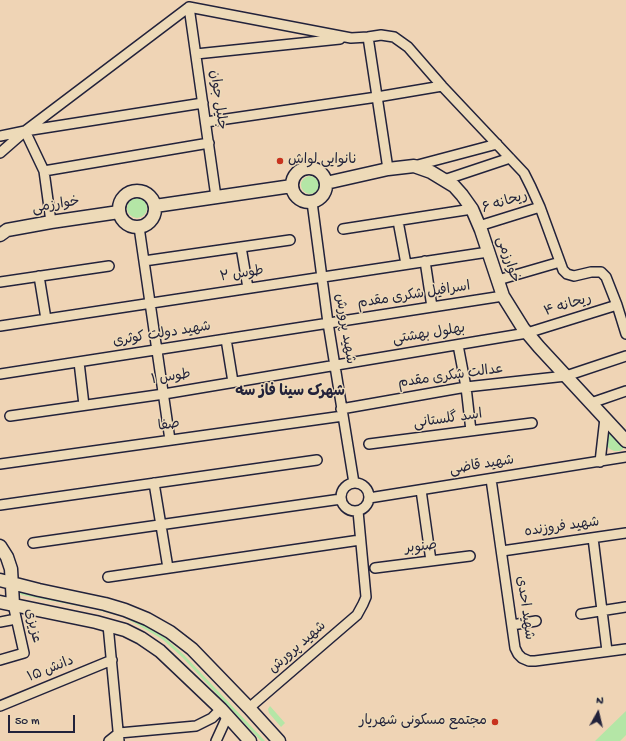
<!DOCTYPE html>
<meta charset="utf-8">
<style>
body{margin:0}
#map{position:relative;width:626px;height:741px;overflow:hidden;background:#efd4b5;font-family:"Gochi Hand",sans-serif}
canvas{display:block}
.north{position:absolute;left:578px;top:693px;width:40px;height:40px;-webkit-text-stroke:3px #eddab8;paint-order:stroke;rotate:8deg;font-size:11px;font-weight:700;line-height:16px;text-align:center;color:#22223b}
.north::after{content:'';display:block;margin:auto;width:14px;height:18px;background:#22223b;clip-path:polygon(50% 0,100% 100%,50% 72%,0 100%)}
.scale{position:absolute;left:8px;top:715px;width:67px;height:18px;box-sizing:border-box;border:2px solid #22223b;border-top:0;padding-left:5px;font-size:12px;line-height:14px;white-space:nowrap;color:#22223b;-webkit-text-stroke:3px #eddab8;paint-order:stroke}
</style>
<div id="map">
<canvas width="626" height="741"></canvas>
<div class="north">N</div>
<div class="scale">50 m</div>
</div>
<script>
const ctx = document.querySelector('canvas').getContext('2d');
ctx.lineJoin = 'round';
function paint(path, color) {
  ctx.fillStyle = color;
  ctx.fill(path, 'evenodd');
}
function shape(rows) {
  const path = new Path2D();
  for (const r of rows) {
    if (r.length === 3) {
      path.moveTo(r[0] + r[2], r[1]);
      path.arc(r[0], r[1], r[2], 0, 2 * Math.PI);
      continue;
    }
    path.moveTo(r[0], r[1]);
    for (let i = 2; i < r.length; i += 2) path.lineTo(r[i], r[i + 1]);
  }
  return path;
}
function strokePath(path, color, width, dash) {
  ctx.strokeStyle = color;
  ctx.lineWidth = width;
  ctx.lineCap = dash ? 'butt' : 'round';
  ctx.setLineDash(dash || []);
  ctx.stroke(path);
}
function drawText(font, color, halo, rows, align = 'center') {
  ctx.font = font + ' "Gochi Hand","Playpen Sans Arabic",sans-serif';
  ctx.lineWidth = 3;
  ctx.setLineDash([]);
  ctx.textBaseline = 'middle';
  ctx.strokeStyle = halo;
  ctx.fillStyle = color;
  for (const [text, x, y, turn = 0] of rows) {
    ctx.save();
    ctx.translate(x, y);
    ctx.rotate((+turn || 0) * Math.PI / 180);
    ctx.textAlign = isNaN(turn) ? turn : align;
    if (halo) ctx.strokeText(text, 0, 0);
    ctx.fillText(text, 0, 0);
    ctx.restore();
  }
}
paint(shape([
 [310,185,9],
 [137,208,10],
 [606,430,608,431,624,446,623,449,620,451,614,451,610,449,606,445],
 [20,592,22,592,94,606,124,614,140,623,164,637,184,655,265,741,261,741,182,657,162,639,138,625,123,617,94,609,22,595,20,594],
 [270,706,285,723,281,727,269,713,268,709],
 [626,711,626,735,620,741,595,741]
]), '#b4e6a6');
const minor = shape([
 [189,7,216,197],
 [368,37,388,169],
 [196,54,340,39],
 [206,122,377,97,442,86],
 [0,136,25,131,203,103],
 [0,153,24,132],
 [414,166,497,144],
 [44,171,209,143],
 [444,180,510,158],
 [312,202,328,323,354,483],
 [398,221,406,264],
 [51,222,44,171,25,131,189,7,351,38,368,37,381,35,394,37,408,47,442,86,524,173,531,187,540,207,563,270,567,274,574,276,591,272,601,272,606,277,617,305,626,334],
 [479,226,540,207],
 [139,227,170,440],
 [343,229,472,209],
 [241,247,248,288],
 [144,261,290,240],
 [425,261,432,307],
 [39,276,46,319],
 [498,280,560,262],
 [0,282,109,266],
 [0,326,488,252],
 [226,339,233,382],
 [458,345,466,387,471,431],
 [79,362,84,405],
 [0,374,503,296],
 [591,403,626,391],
 [341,409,466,387,566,376,626,356],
 [10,416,164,394,527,333,617,305],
 [369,444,532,423],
 [600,462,605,418],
 [0,464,343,416],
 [491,479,515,648,518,654,522,658,529,661,535,661,626,649],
 [154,483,168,568],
 [355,497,14],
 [421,490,431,561],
 [369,498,626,457],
 [0,505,317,460],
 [593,538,607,651],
 [33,543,341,499],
 [502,551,626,533],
 [375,568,470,556],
 [108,577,360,540],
 [581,614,626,607],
 [0,622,16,619],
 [108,625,119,741],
 [512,625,536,621],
 [0,660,24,653,13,604],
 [0,706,112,660],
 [249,708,357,615,363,604,366,597,358,511],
 [109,741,119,733,196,726,212,718,221,709],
 [216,741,227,717]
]);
const tertiary = shape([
 [309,185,17],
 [326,183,388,169,414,166,431,172,454,186,462,195,472,209,481,230,503,296,523,328,539,347,626,441],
 [137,209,18],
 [155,206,292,186],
 [0,235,7,230,51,222,119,212],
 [0,546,7,557,11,569,13,604],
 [0,580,39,590,105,604,125,610,147,619,170,632,192,649,249,708,279,741],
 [0,602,96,622,125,630,141,638,160,651,179,669,221,709,250,741]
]);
strokePath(minor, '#22223b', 12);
strokePath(tertiary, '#22223b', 15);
strokePath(minor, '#eddab8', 9);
strokePath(tertiary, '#eddab8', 12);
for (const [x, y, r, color] of [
 [280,161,4,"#c8321e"],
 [495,722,4,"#c8321e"]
]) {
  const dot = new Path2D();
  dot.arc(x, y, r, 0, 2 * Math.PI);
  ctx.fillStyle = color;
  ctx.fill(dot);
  strokePath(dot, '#eddab8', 1.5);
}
drawText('14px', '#22223b', '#eddab8', [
 ["جلیل جوان",217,100,82],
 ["ریحانه ۶",505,203,-17],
 ["خوارزمی",56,206,-9],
 ["خوارزمی",507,260,71],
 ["طوس ۲",242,275,-9],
 ["اسرافیل شکری مقدم",414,296,-9],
 ["ریحانه ۴",568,306,-17],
 ["شهید پرورش",344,329,81],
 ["شهید دولت کوثری",162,335,-9],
 ["بهلول بهشتی",429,335,-9],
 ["عدالت شکری مقدم",451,377,-8],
 ["طوس ۱",171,378,-9],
 ["اسد گلستانی",448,420,-8],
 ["صفا",169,426,-8],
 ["شهید قاضی",482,466,-9],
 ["شهید فروزنده",562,528,-8],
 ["صنوبر",421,548,-7],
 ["شهید احدی",524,608,82],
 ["عزیزی",32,626,77],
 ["شهید پرورش",298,648,-41],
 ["دانش ۱۵",51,670,-22]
]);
drawText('14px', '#22223b', '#eddab8', [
 ["نانوایی لواش",288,161],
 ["مجتمع مسکونی شهریار",487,722,"right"]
], 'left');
drawText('bold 15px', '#22223b', '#eddab8', [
 ["شهرک سینا فاز سه",290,393]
]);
</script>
